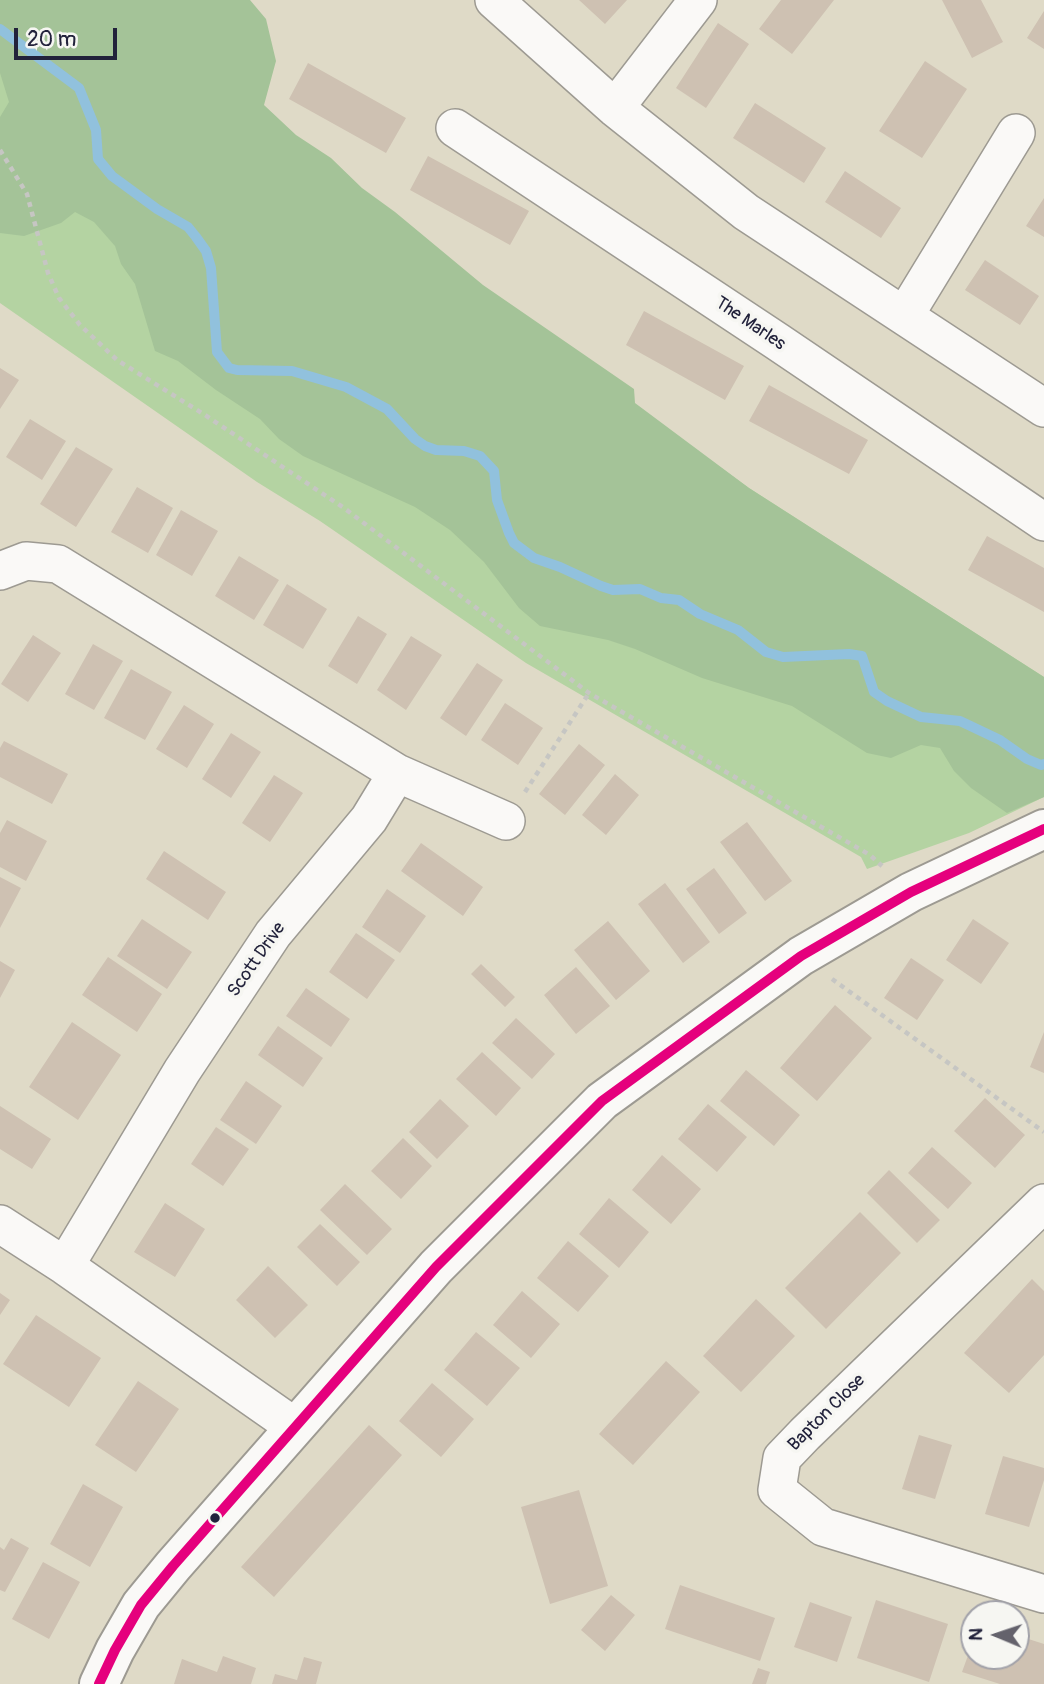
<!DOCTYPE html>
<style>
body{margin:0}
#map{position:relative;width:1044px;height:1684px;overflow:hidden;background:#dfdac7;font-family:Pangolin,sans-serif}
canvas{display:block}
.north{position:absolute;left:960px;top:1600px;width:70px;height:70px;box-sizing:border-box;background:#f6f6f2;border:2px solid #a1a1a9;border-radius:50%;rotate:272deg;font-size:19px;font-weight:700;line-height:28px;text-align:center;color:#22223b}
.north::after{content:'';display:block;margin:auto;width:24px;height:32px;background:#64626c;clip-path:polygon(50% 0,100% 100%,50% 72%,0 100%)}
.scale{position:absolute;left:14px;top:28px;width:103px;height:32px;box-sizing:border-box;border:4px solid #22223b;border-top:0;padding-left:9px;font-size:21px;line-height:24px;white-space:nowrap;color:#22223b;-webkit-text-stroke:5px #f6f6f2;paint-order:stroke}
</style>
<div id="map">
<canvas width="1044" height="1684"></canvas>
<div class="north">N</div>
<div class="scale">20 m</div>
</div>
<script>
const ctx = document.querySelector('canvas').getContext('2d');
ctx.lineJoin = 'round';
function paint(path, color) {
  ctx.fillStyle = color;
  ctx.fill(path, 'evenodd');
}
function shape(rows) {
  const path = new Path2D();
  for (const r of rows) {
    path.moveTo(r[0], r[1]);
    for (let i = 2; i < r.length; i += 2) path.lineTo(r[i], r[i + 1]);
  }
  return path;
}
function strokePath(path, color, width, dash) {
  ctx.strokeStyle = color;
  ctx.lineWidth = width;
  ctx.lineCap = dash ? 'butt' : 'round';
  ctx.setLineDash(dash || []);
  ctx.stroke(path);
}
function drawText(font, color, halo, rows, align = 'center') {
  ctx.font = font + ' Pangolin,sans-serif';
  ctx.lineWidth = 7;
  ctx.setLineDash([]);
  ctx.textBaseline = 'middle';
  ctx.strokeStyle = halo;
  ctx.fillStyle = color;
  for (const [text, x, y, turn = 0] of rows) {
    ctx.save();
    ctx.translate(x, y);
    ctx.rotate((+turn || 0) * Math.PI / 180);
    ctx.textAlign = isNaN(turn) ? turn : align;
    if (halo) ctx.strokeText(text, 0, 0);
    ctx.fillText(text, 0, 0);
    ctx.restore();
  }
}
paint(shape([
 [0,0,246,123,749,488,1044,677,1044,797,969,833,867,869,861,857,526,663,320,521,257,482,0,303]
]), '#b4d3a2');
paint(shape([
 [0,0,250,0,266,19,276,61,264,105,296,135,331,158,362,188,395,212,483,285,634,389,635,403,749,488,1044,677,1044,797,1007,813,971,788,954,771,940,748,921,745,891,758,867,753,792,706,702,678,635,649,608,640,540,626,519,608,484,562,450,530,415,507,303,456,279,439,260,419,216,390,178,361,155,351,135,284,121,264,115,246,94,222,75,212,61,223,24,236,0,233,0,117,9,102,0,73]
]), '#a4c398');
strokePath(shape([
 [0,29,79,88,96,130,98,159,112,176,157,209,188,227,196,237,206,251,211,268,217,352,229,368,237,370,292,371,346,387,387,409,415,439,425,446,436,450,464,451,480,456,494,471,497,500,509,533,514,543,534,558,560,567,601,586,613,590,640,589,661,598,679,600,700,614,738,630,766,652,783,657,849,654,862,656,874,692,887,701,921,717,960,721,1000,740,1027,759,1041,765,1044,764]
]), '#91c1dd', 10);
paint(shape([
 [579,0,627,0,605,24],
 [781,0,834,0,792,54,759,29],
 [942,0,981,0,1003,42,972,58],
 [1044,11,1044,49,1027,38],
 [718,23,749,44,706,108,676,88],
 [925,61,967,89,922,158,879,131],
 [308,63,406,118,386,153,289,99],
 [755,103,826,148,804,183,733,138],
 [428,156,529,211,510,245,410,190],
 [845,171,901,208,881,238,825,202],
 [1044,198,1044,237,1026,226],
 [985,260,1039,296,1020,325,965,290],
 [644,311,744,366,725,400,626,345],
 [0,368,19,380,0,409],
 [769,385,868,440,849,474,749,421],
 [30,419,66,441,42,480,6,457],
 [76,447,113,469,76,527,40,504],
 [137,487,173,508,148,553,111,532],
 [181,510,218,531,192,576,156,555],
 [987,536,1044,568,1044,612,968,570],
 [239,556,279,580,254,620,215,596],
 [287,584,327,609,303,649,263,625],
 [358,616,387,634,357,684,328,666],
 [33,635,61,653,28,702,1,684],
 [411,636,442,655,406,710,377,690],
 [93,644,123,661,94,710,65,694],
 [477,663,503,680,466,736,440,718],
 [131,669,172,692,145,740,104,718],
 [505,703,543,728,518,765,481,740],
 [184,705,214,724,187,768,156,749],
 [231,733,261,752,231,798,202,779],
 [4,741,68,774,52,804,0,777,0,748],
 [579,744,605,765,565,815,539,794],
 [615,774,639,795,606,835,582,815],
 [274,775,303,793,270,842,242,823],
 [7,820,47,841,26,881,0,867,0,833],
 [747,822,792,881,765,901,720,842],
 [421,843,483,887,463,916,401,871],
 [164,851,226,892,208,920,146,879],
 [714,868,747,913,719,934,686,889],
 [0,877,21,888,0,928],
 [665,883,710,942,683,963,638,904],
 [387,889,426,916,400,953,362,927],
 [142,919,192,952,167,989,117,956],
 [973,919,1009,943,981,984,946,960],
 [608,921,650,971,616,1000,574,950],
 [356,933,395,960,367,999,329,972],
 [108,957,162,994,137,1032,82,995],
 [911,958,944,980,917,1020,884,998],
 [0,961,15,970,0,998],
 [481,964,515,997,505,1007,471,974],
 [576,967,610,1006,576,1034,544,995],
 [306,988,350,1019,331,1047,286,1016],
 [835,1005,872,1038,817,1101,780,1068],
 [516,1018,555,1054,532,1079,492,1043],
 [72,1022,121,1055,78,1120,29,1087],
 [278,1026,323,1058,303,1087,258,1055],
 [1044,1032,1044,1073,1030,1067],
 [482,1052,521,1088,496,1116,456,1079],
 [746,1070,800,1115,774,1146,720,1101],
 [246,1081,282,1106,256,1144,220,1120],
 [985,1098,1025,1135,995,1168,954,1131],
 [440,1099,469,1126,437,1159,409,1132],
 [708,1104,747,1137,717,1172,678,1139],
 [0,1106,51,1139,32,1169,0,1149],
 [216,1127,249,1149,223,1186,191,1164],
 [403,1138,432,1166,401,1199,371,1171],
 [932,1147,972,1183,948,1209,908,1173],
 [662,1155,701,1189,671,1224,632,1190],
 [889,1170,940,1220,917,1243,867,1193],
 [345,1184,392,1229,367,1255,320,1210],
 [609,1198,649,1232,619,1268,579,1234],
 [165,1203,205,1229,175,1277,134,1252],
 [860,1212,901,1253,826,1329,785,1288],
 [320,1224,360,1262,337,1286,297,1247],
 [568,1241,609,1276,578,1312,537,1278],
 [268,1266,308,1305,275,1338,236,1300],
 [1032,1279,1044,1291,1044,1355,1009,1393,964,1353],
 [522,1291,560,1324,531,1358,493,1325],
 [0,1293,10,1300,0,1315],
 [756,1299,795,1336,741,1392,703,1356],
 [36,1315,101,1358,69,1407,3,1364],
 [476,1332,520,1368,487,1406,444,1370],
 [666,1361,700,1392,633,1465,599,1434],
 [138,1381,179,1409,136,1472,95,1445],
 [432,1383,474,1419,441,1457,399,1421],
 [369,1425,402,1455,274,1597,241,1567],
 [919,1435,952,1445,935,1499,902,1489],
 [1003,1456,1044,1468,1044,1480,1029,1527,985,1514],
 [83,1484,123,1507,90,1567,50,1544],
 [579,1490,608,1586,550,1604,521,1507],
 [11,1538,29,1548,5,1592,0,1590,0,1547,4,1550],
 [43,1562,80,1582,49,1639,12,1619],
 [680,1585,775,1618,760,1661,665,1629],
 [611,1595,635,1615,605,1651,581,1630],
 [876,1600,948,1624,929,1682,857,1658],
 [810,1602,852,1617,837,1662,794,1647],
 [1016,1635,1044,1644,1044,1684,1000,1684,962,1672,974,1639,974,1656,1016,1656],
 [223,1656,256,1668,251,1684,174,1684,182,1659,217,1672],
 [304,1657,322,1662,316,1684,272,1684,275,1674,297,1680],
 [758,1668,770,1672,766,1684,752,1684]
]), '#cec1b2');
const minor = shape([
 [494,0,615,108,746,212,1044,408],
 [615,108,698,0],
 [455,128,778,342,1044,522],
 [905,315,1016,133],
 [0,571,26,561,58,564,397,773,369,819,273,934,182,1071,65,1266],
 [397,773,506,821],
 [1044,1203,805,1434,782,1458,777,1490,823,1527,1044,1594],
 [0,1224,65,1266,295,1427]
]);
const tertiary = shape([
 [99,1684,115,1650,141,1605,173,1566,436,1267,602,1101,801,956,911,892,1044,829]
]);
strokePath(minor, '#9d9a92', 40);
strokePath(tertiary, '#9d9a92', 42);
strokePath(shape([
 [0,150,27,194,48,273,59,298,80,325,117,360,205,415,344,508,589,693,870,855,882,866],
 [525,792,589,693],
 [832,979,1044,1132]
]), '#c6c6c3', 4.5, [5, 5]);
strokePath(minor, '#faf9f7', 37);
strokePath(tertiary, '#faf9f7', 38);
strokePath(shape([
 [99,1684,115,1650,141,1605,173,1566,436,1267,602,1101,801,956,911,892,1044,829]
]), '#e5007d', 10);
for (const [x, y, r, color] of [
 [215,1518,6,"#22223b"]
]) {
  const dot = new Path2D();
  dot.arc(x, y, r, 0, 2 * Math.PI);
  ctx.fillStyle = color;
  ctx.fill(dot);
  strokePath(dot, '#f6f6f2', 2.5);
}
drawText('18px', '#22223b', '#f6f6f2', [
 ["The Marles",750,324,34],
 ["Scott Drive",257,960,-55],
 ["Bapton Close",827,1413,-45]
]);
</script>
